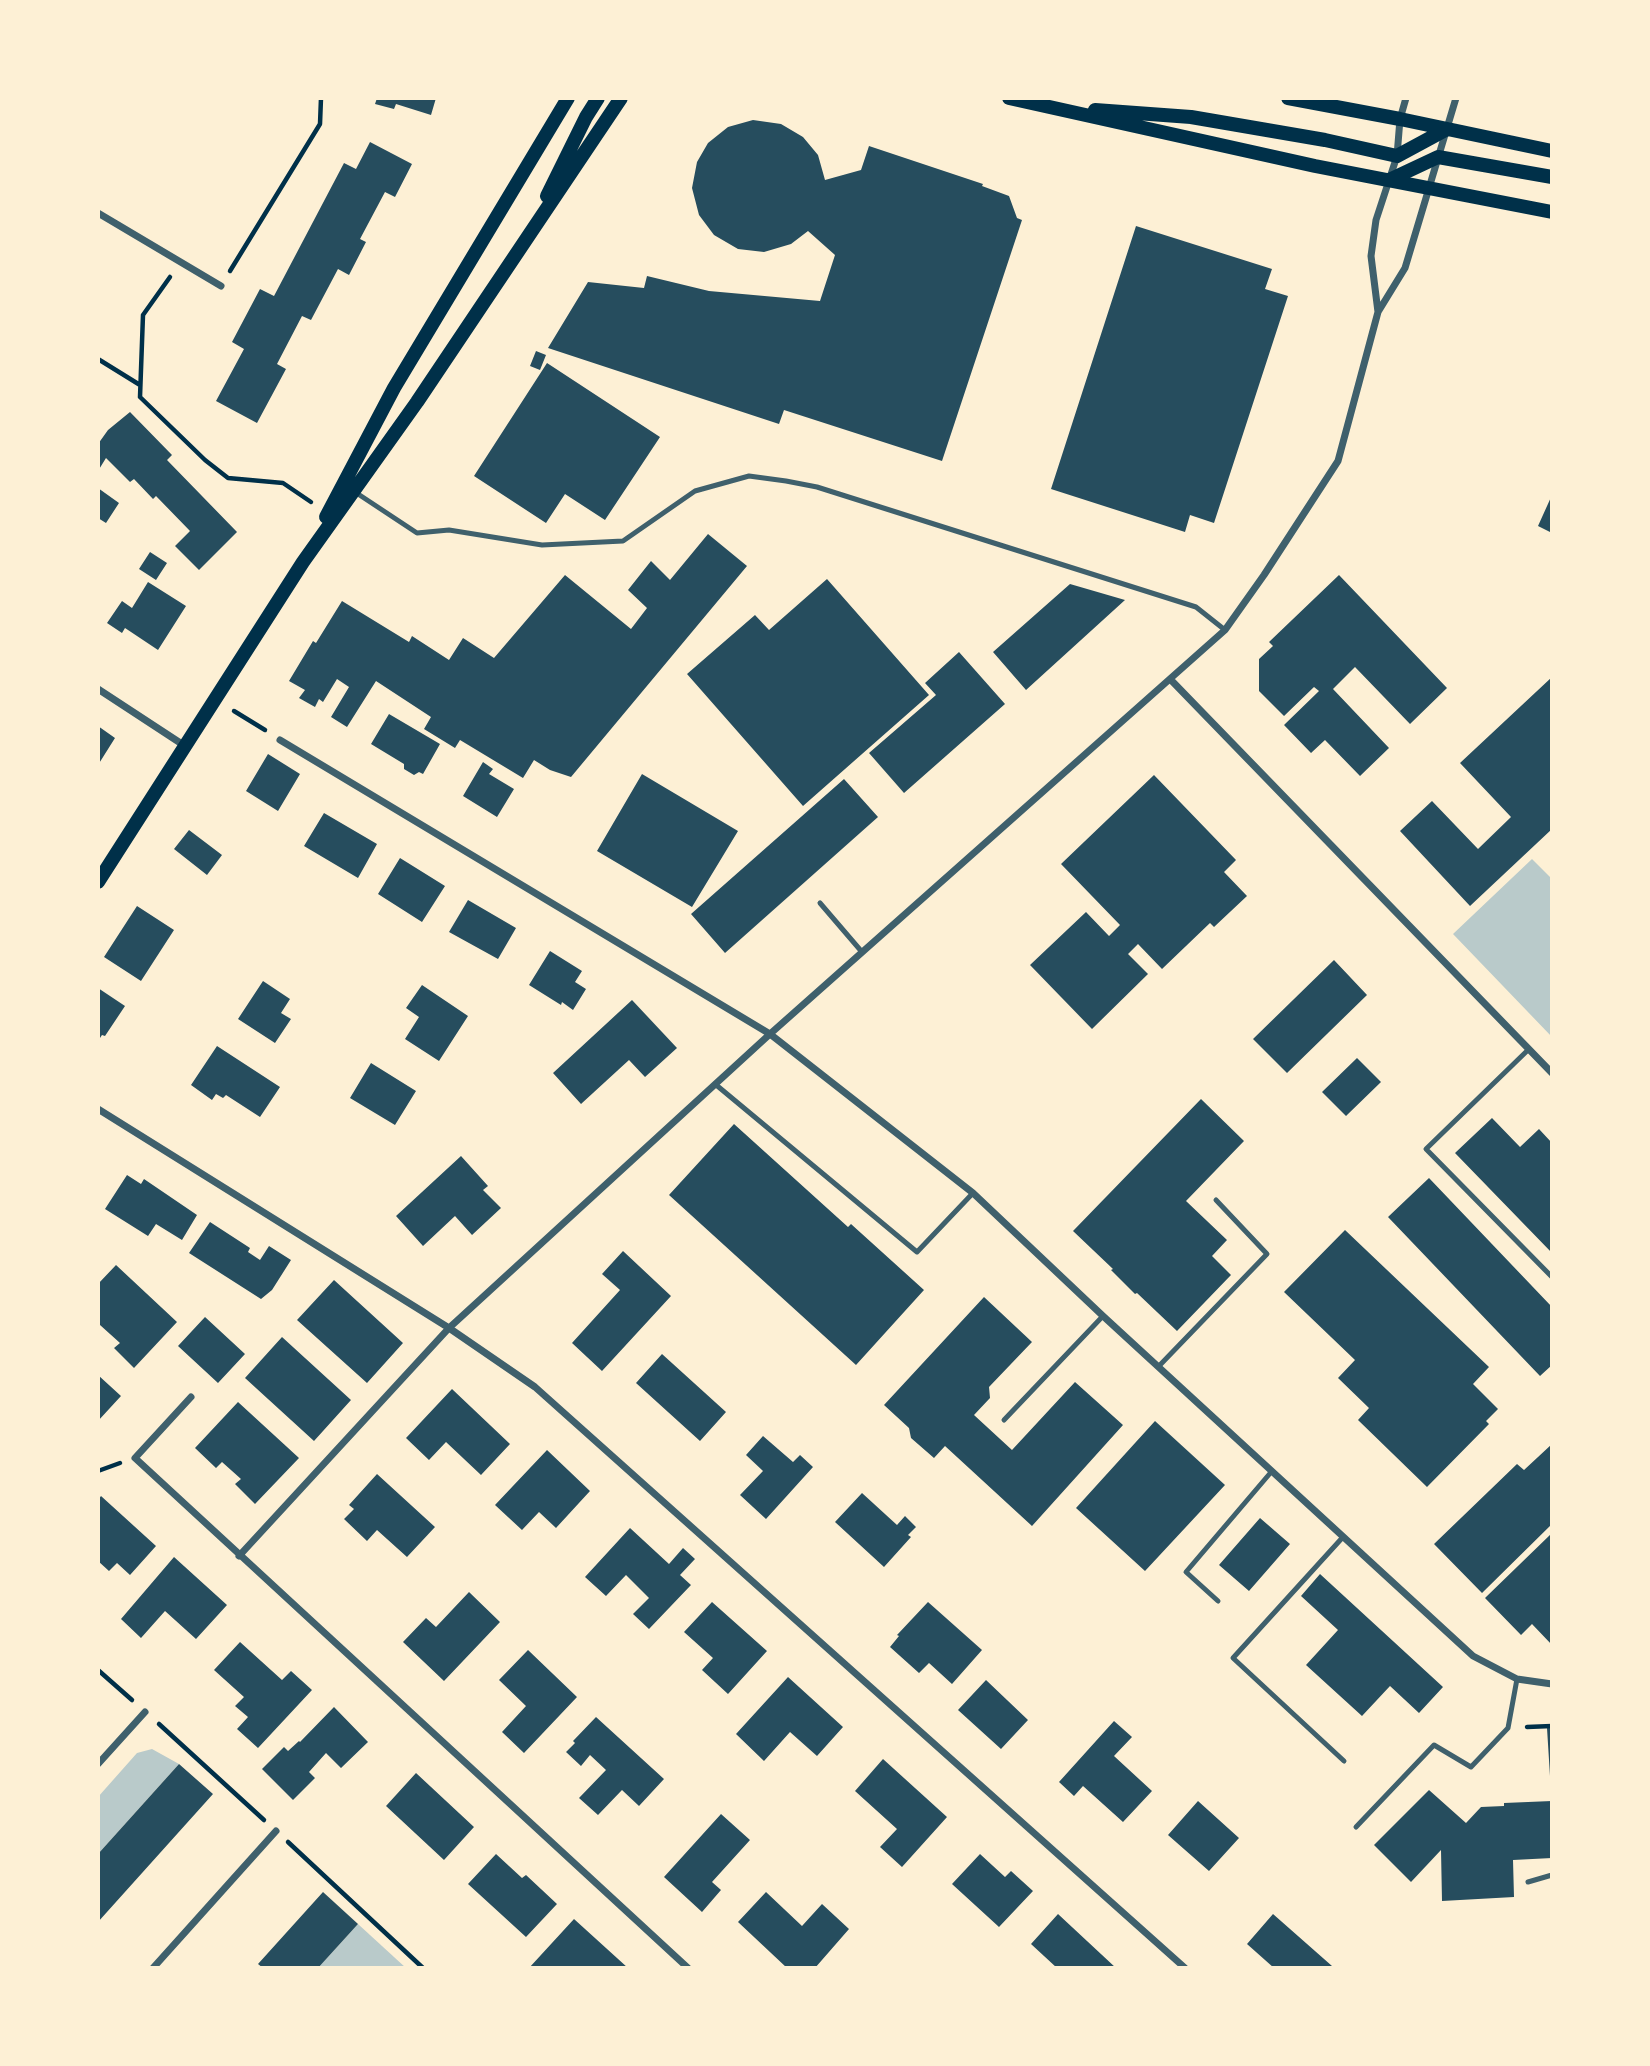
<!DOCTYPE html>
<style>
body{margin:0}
#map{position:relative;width:1650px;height:2066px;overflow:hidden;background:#fdf0d5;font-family:Overpass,sans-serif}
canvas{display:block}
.frame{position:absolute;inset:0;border:100px solid #fdf0d5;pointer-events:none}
</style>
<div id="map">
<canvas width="1650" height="2066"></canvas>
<div class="frame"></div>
</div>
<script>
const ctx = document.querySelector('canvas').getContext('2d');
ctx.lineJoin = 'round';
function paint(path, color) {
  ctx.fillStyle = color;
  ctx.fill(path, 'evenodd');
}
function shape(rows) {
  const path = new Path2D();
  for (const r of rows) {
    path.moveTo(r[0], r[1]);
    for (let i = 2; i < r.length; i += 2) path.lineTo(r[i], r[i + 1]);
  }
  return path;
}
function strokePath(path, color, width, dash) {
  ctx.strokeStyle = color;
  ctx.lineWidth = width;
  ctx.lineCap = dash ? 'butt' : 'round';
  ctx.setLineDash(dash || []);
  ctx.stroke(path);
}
paint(shape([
 [1532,859,1552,879,1552,1037,1453,934],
 [152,1749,179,1764,98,1854,98,1797,137,1753],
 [358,1924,406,1968,318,1968]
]), '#b9caca');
paint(shape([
 [377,98,436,98,431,115,396,104,394,109,375,104],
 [753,120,781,124,803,137,818,155,825,180,861,170,869,146,983,184,982,186,1009,196,1017,218,1022,220,942,461,784,410,779,424,548,348,588,282,644,288,647,276,709,291,820,301,835,255,808,231,791,244,764,252,738,249,714,235,699,215,692,188,697,162,708,143,728,127],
 [370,142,412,164,395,197,385,192,360,239,366,242,349,275,338,269,311,320,302,316,277,364,286,369,257,423,216,401,244,349,232,342,260,289,274,296,344,163,356,169],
 [1136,226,1272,269,1265,289,1288,296,1214,523,1190,515,1185,532,1051,489],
 [536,351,546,355,540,370,530,366],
 [547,363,660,437,605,520,565,494,546,523,474,476],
 [130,412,172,455,167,460,237,532,199,570,175,546,190,531,156,496,153,499,134,479,130,482,106,458,98,471,98,444,108,430],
 [98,488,119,503,106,523,98,518],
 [1552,495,1552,533,1538,526],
 [708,534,747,566,571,777,550,770,534,760,523,778,460,740,455,748,424,729,431,717,376,681,347,727,331,717,349,687,337,679,323,702,319,699,315,707,299,698,305,690,289,681,313,641,316,643,342,601,409,642,412,636,449,660,463,638,494,658,565,575,631,629,647,608,628,590,651,561,670,580],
 [150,552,167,563,156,580,139,569],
 [1339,575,1447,688,1410,724,1355,667,1333,689,1389,748,1360,776,1325,740,1311,753,1284,725,1319,691,1314,687,1284,716,1259,691,1259,659,1273,646,1269,642],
 [827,579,929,695,803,806,687,674,755,615,769,630],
 [148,582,186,606,158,650,125,628,122,633,107,623,122,601,132,608],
 [1070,584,1125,600,1026,690,993,652],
 [959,652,1005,704,904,793,869,753,936,695,925,683],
 [1552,677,1552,829,1470,906,1400,831,1432,801,1478,849,1511,817,1460,763],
 [389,714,440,744,423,774,419,772,414,775,404,769,404,764,371,744],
 [98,726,115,738,98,765],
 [268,754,300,774,278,811,246,791],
 [483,762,493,769,489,774,514,789,497,817,463,796],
 [642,774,738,831,692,907,597,851],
 [1154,775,1236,860,1224,872,1247,896,1214,927,1210,923,1162,969,1138,944,1128,954,1148,974,1092,1029,1030,965,1086,912,1109,936,1120,925,1061,864],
 [844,779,878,817,725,953,691,914],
 [324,813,377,844,358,878,304,846],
 [189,830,222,855,207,875,174,849],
 [400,858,445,886,422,922,378,894],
 [468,900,516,928,498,959,449,932],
 [137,906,174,930,141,981,104,957],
 [550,951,582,971,575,982,586,989,573,1010,562,1002,561,1005,529,985],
 [1334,960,1367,995,1287,1073,1253,1039],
 [263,981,290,999,281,1013,291,1019,275,1043,238,1019],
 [422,985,468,1016,439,1061,405,1039,419,1017,406,1008],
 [98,988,125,1006,105,1036,102,1035,98,1041],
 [632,1000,677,1048,645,1077,629,1060,581,1104,553,1073],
 [217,1046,280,1087,260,1117,226,1095,223,1098,216,1094,212,1100,191,1085],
 [1357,1058,1381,1082,1346,1116,1322,1092],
 [371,1063,416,1091,395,1125,350,1098],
 [1201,1099,1244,1141,1186,1201,1227,1240,1212,1256,1231,1275,1177,1331,1137,1293,1135,1294,1111,1270,1113,1269,1073,1231],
 [1492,1118,1520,1147,1539,1129,1552,1143,1552,1253,1455,1153],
 [734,1124,848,1227,851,1224,924,1290,856,1365,669,1195],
 [461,1156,488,1186,483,1190,501,1208,472,1235,455,1216,423,1246,396,1216],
 [127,1175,141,1184,144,1179,197,1215,182,1240,156,1224,148,1236,105,1209],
 [1429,1178,1552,1307,1552,1365,1540,1376,1388,1217],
 [210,1222,250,1248,248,1252,260,1260,269,1246,291,1260,272,1290,261,1299,189,1253],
 [1345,1230,1489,1367,1473,1384,1498,1409,1486,1421,1489,1424,1427,1487,1358,1420,1369,1408,1338,1378,1355,1360,1284,1292],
 [623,1251,671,1296,602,1371,572,1343,620,1290,602,1274],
 [116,1265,177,1322,134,1368,114,1348,120,1343,100,1325,98,1327,98,1284],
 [334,1280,403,1343,367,1383,297,1320],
 [984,1297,1032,1342,989,1387,990,1398,974,1415,1012,1450,1075,1382,1123,1425,1032,1526,945,1446,934,1458,911,1438,909,1428,884,1405],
 [205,1317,245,1354,218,1383,178,1346],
 [282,1337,351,1400,314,1441,245,1378],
 [662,1354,726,1412,700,1441,636,1383],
 [98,1375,121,1396,98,1421],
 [452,1389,510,1444,481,1475,446,1442,429,1460,406,1438],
 [238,1402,299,1458,255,1504,235,1484,241,1479,222,1462,216,1468,195,1448],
 [1155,1421,1225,1485,1145,1571,1076,1508],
 [763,1436,793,1462,800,1455,813,1467,766,1519,740,1495,763,1471,746,1455],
 [1552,1444,1552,1524,1482,1593,1434,1544,1517,1464,1524,1470],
 [547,1450,590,1491,556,1528,539,1512,522,1530,495,1505],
 [377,1474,435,1527,407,1557,377,1530,367,1541,344,1519,354,1509,349,1505],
 [862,1493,897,1525,905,1516,916,1527,908,1535,911,1537,884,1567,835,1522],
 [101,1496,156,1546,130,1575,117,1563,109,1571,98,1561,98,1500],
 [1260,1518,1290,1544,1249,1591,1219,1565],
 [630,1528,669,1564,683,1548,695,1559,680,1575,691,1585,649,1629,633,1614,649,1598,626,1575,606,1596,585,1577],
 [1552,1533,1552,1645,1532,1624,1521,1635,1485,1598],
 [174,1557,227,1605,196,1639,165,1611,141,1638,121,1619],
 [1320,1574,1443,1687,1419,1713,1390,1686,1362,1716,1306,1665,1338,1630,1301,1596],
 [469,1592,500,1622,444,1681,403,1642,426,1618,436,1627],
 [712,1602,767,1651,728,1694,702,1670,713,1658,684,1632],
 [928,1602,982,1650,952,1684,929,1663,919,1673,890,1647,899,1636,897,1635],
 [240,1642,282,1680,291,1671,312,1690,258,1748,237,1729,248,1717,235,1706,244,1697,214,1670],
 [528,1650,577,1697,524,1753,502,1732,526,1706,499,1680],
 [788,1677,843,1727,817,1756,790,1732,764,1761,736,1734],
 [986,1680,1028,1720,1001,1749,958,1710],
 [334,1707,368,1742,341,1768,326,1753,309,1772,315,1778,293,1800,262,1769,284,1747,288,1751,299,1741,300,1742],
 [596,1717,664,1779,639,1806,622,1790,598,1815,579,1798,606,1770,590,1755,581,1766,566,1752,575,1743,573,1741],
 [1114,1721,1132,1737,1114,1756,1152,1791,1123,1822,1083,1786,1074,1796,1059,1782],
 [1547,1728,1552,1728,1552,1776,1550,1776],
 [883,1759,947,1817,902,1867,880,1847,897,1829,855,1791],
 [179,1764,213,1794,98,1922,98,1854],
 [416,1773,474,1827,444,1860,386,1806],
 [1429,1790,1466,1823,1481,1807,1504,1806,1504,1803,1552,1801,1552,1858,1513,1860,1514,1897,1442,1901,1441,1850,1411,1882,1374,1845],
 [1198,1801,1239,1838,1209,1871,1168,1835],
 [721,1814,750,1840,712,1882,721,1890,702,1912,664,1877],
 [496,1854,522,1878,526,1875,557,1904,526,1937,468,1884],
 [980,1854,1005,1877,1011,1871,1033,1891,999,1927,952,1884],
 [323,1892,358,1924,318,1968,263,1968,258,1964],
 [766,1892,802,1926,822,1904,849,1929,815,1968,787,1968,738,1922],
 [1058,1914,1116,1968,1057,1968,1031,1944],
 [1273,1914,1332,1966,1330,1968,1274,1968,1247,1944],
 [574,1919,628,1968,529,1968]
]), '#264d5e');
strokePath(shape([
 [230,271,320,124,321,98],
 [170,277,143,315,140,397,205,460,228,478,283,483,311,502],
 [98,359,140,385],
 [234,711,265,730],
 [98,1471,120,1463],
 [98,1670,132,1700],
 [159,1724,264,1820],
 [1527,1727,1552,1726],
 [288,1842,423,1968]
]), '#003049', 4.5);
strokePath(shape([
 [355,492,417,533,449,530,542,545,623,541,695,491,749,476,786,481,817,487,1196,607,1225,630],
 [820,903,862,952],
 [1529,1049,1426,1149,1552,1277],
 [715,1084,917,1252,973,1193],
 [1159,1366,1267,1254,1216,1200],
 [1004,1420,1103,1316],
 [1343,1537,1233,1658,1344,1761],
 [1218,1601,1186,1572,1272,1471],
 [1356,1827,1434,1745,1471,1767,1508,1728,1517,1679],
 [1528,1882,1552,1875]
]), '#3f606c', 5);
strokePath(shape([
 [98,213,221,286],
 [1378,312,1371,256,1376,220,1397,156,1400,119,1406,98],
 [1170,679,1552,1073],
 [98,689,185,746],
 [280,740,770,1034,973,1193,1103,1316,1473,1656,1517,1679,1552,1684],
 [98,1109,449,1328,535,1387,1185,1968],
 [191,1397,135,1458,688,1968],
 [239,1556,449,1328,770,1034,1225,630,1264,575,1338,461,1378,312,1405,268,1456,98],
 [98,1764,145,1712],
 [153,1968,276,1831]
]), '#3f606c', 7);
strokePath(shape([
 [1009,98,1315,166,1552,212],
 [1288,98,1400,119,1552,151],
 [1095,110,1191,117,1325,140,1397,156,1447,129],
 [1389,180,1438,157,1552,177],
 [547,196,586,117,598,98],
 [326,517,394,388,568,98],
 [98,882,303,562,417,402,621,98]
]), '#003049', 14);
</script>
